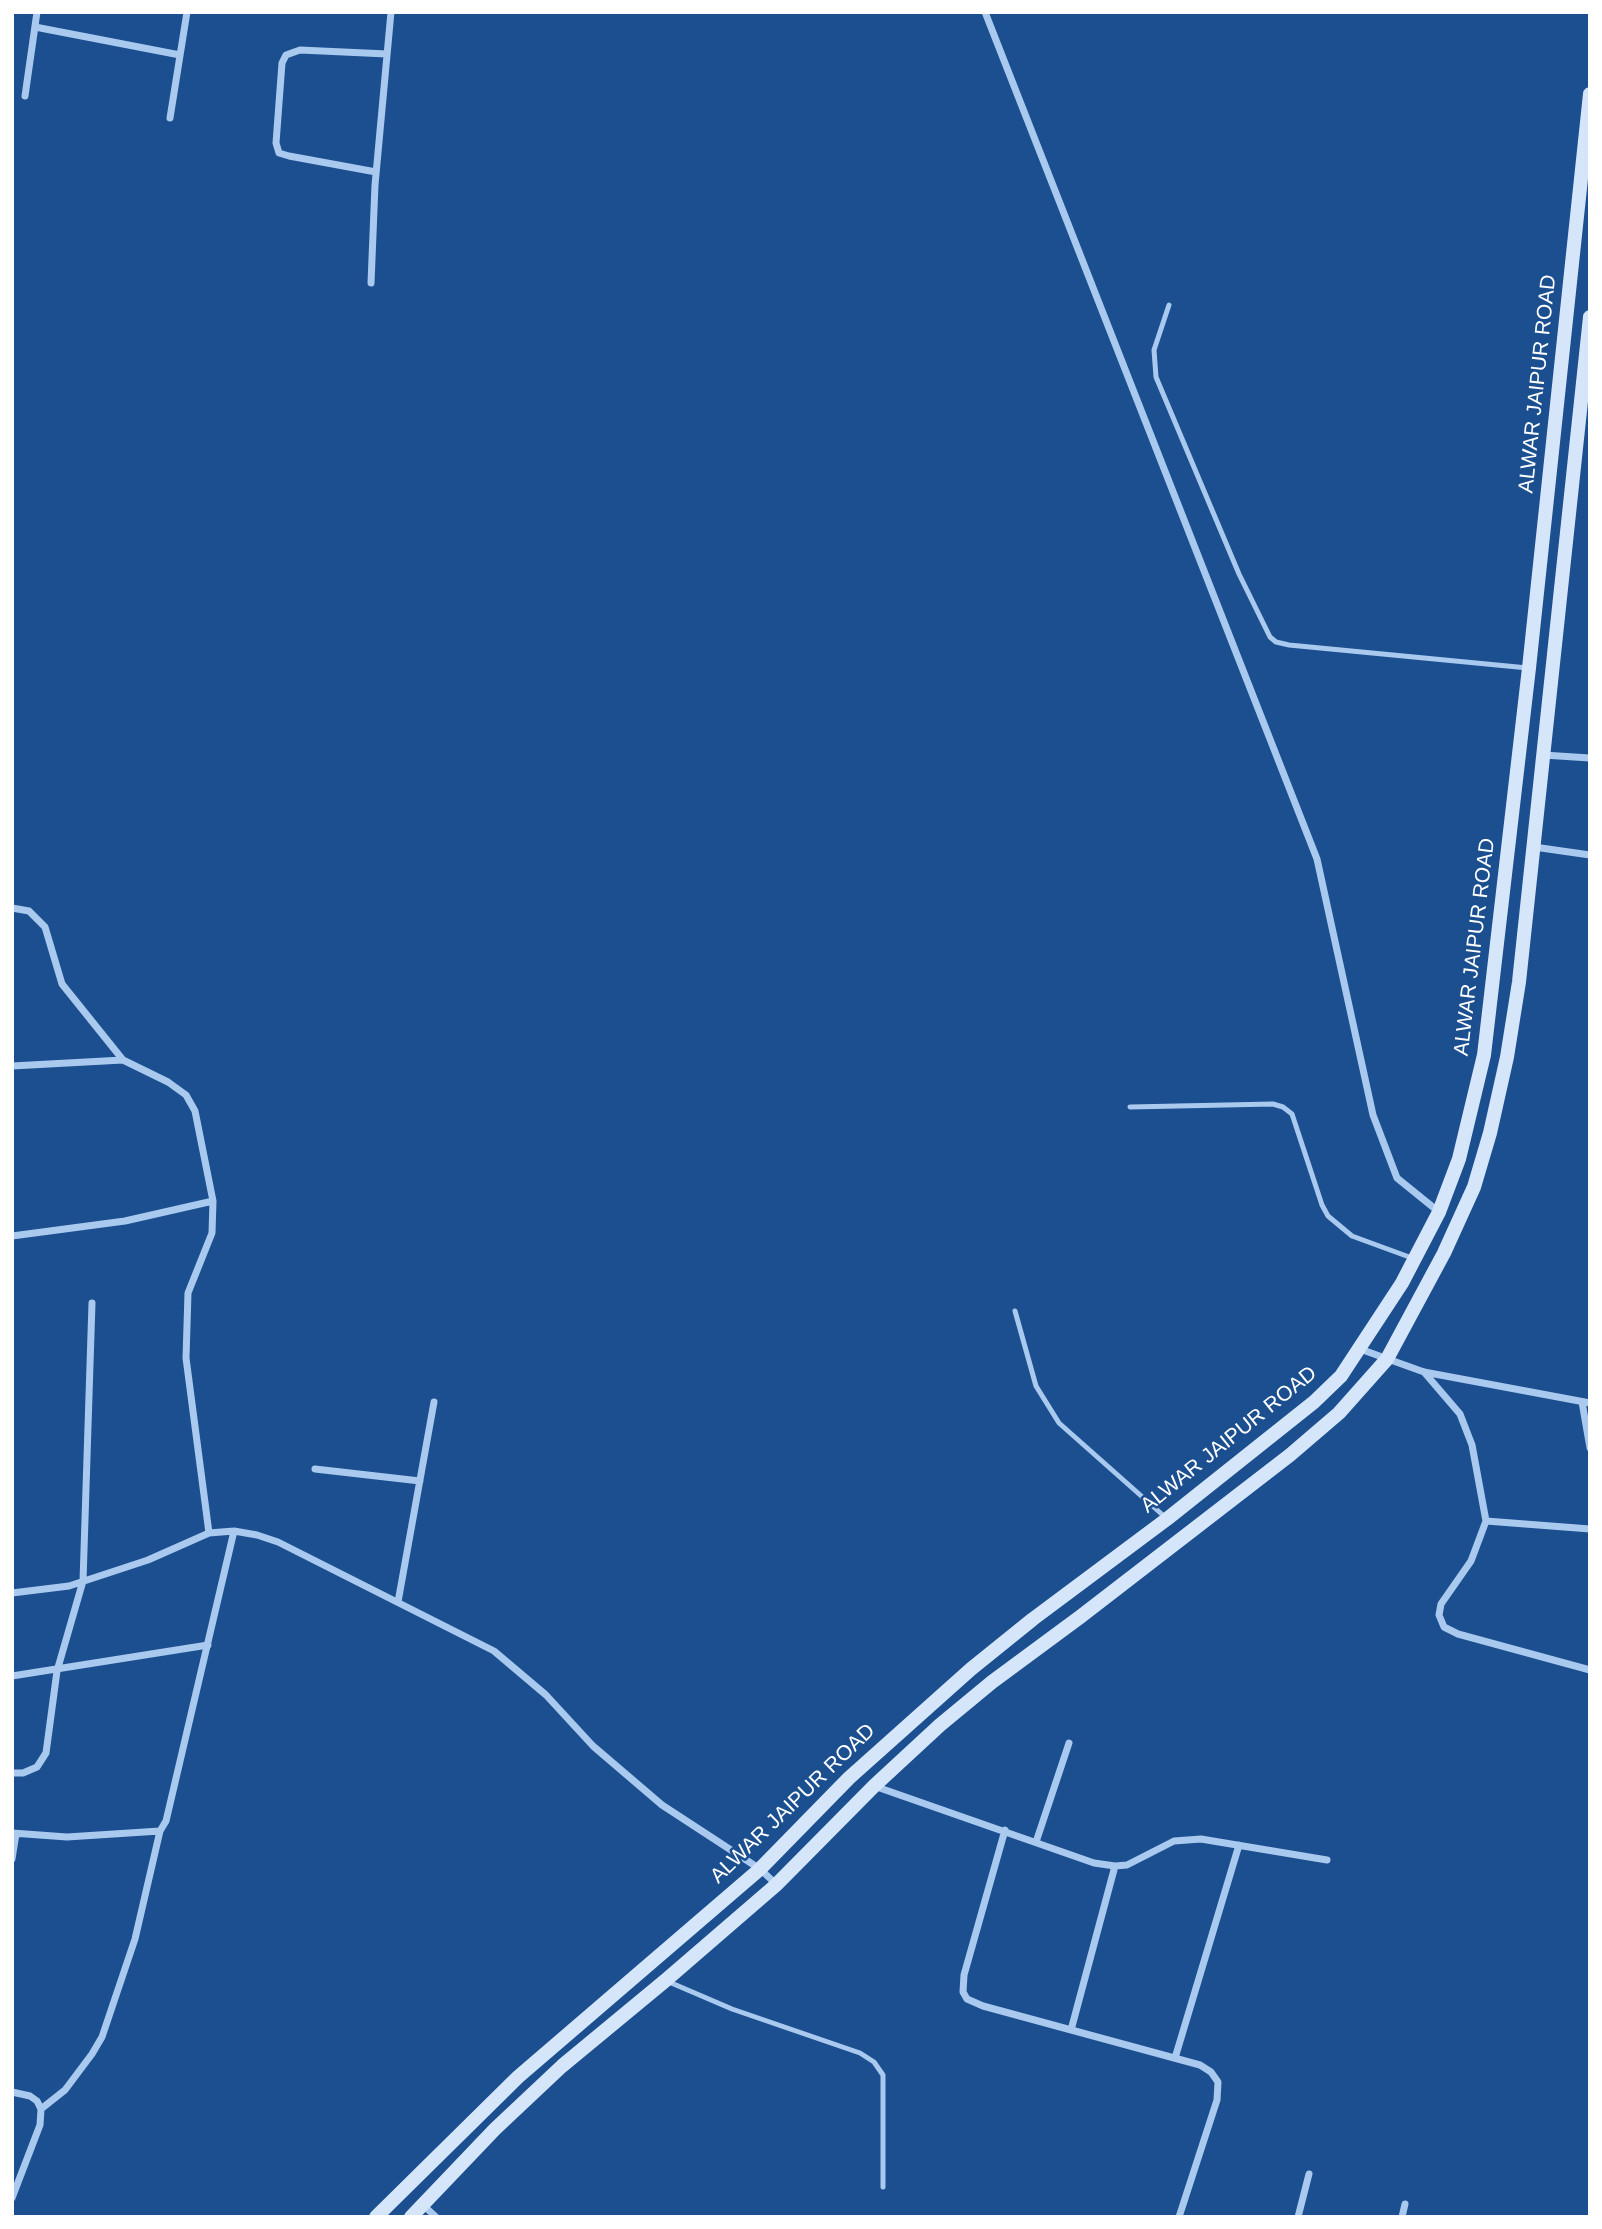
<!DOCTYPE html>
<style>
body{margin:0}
#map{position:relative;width:1602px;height:2229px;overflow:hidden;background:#1b4f8f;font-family:Arial,sans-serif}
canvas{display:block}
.frame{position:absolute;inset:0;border:14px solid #fff;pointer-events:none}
</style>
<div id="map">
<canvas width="1602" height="2229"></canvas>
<div class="frame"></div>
</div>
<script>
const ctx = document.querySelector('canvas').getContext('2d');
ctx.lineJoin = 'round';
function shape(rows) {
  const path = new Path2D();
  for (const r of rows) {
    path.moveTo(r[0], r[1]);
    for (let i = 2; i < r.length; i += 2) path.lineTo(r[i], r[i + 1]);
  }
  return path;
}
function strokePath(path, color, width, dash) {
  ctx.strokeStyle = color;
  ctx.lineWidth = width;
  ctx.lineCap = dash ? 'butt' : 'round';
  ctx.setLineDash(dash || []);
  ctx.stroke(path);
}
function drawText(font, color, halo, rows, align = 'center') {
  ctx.font = font + ' Arial,sans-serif';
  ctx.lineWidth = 5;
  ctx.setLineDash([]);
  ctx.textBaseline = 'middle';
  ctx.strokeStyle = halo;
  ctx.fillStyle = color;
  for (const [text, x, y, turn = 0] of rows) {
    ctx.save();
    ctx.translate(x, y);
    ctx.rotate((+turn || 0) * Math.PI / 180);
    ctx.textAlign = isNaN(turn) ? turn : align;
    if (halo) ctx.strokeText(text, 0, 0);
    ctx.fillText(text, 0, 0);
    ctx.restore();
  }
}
strokePath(shape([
 [1169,305,1154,350,1156,377,1239,574,1270,637,1276,642,1289,645,1528,668],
 [1130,1107,1273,1104,1283,1107,1292,1114,1322,1205,1328,1216,1352,1236,1412,1258],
 [1015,1311,1036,1386,1059,1423,1165,1517],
 [669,1982,732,2009,860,2053,874,2062,883,2075,883,2187]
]), '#a9c9ee', 5);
strokePath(shape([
 [985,12,1317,859,1373,1115,1397,1178,1439,1212],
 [35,27,180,55],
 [25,96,37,12],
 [170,118,187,12],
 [376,172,289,156,279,153,276,143,282,63,286,55,300,50,387,54],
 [371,283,375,185,391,12],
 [1543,755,1590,758],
 [1534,847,1590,855],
 [12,908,29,911,45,927,62,984,123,1060],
 [12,1066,123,1060,168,1082,186,1095,195,1111,213,1201,212,1233,188,1293,186,1358,209,1533],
 [12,1236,125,1221,213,1201],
 [1360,1349,1424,1372,1590,1403],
 [1424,1372,1460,1414,1472,1445,1486,1521,1471,1561,1441,1604,1439,1615,1444,1627,1458,1634,1590,1670],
 [1582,1402,1590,1448],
 [315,1469,420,1481],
 [1486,1521,1590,1529],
 [12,1593,69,1586,148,1560,209,1533,234,1531,257,1535,278,1542,494,1651,546,1695,593,1746,662,1805,760,1869,776,1884],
 [398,1602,434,1402],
 [12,1676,208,1645],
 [12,1773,23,1773,37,1767,46,1753,57,1671,83,1581,92,1303],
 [874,1786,1094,1863,1115,1866,1127,1865,1174,1841,1201,1839,1327,1860],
 [1005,1830,964,1975,963,1992,967,1999,983,2006,1200,2065,1211,2072,1218,2082,1217,2100,1179,2217],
 [12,1833,67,1837,160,1831,166,1821,234,1531],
 [1036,1842,1069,1743],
 [12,1859,16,1834],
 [1071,2030,1115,1866],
 [1175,2058,1239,1845],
 [12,2092,30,2096,37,2101,41,2109,40,2125,12,2198],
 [41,2109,65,2090,92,2054,102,2037,135,1939,160,1831],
 [423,2205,436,2217],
 [1298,2217,1309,2174],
 [1402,2217,1405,2204]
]), '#a9c9ee', 7);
strokePath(shape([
 [376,2217,518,2077,760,1869,849,1778,971,1669,1033,1619,1167,1519,1314,1402,1341,1376,1402,1283,1439,1212,1459,1159,1484,1055,1529,668,1590,94],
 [411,2217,495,2129,562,2066,666,1980,776,1885,874,1786,940,1725,992,1682,1080,1617,1290,1455,1339,1413,1387,1359,1444,1253,1474,1187,1490,1133,1507,1057,1519,982,1590,317]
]), '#d6e6fa', 14);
drawText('21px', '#fff', '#1b4f8f', [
 ["ALWAR JAIPUR ROAD",1538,384,-84],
 ["ALWAR JAIPUR ROAD",1475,947,-83],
 ["ALWAR JAIPUR ROAD",1229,1440,-39],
 ["ALWAR JAIPUR ROAD",793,1804,-44]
]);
</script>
